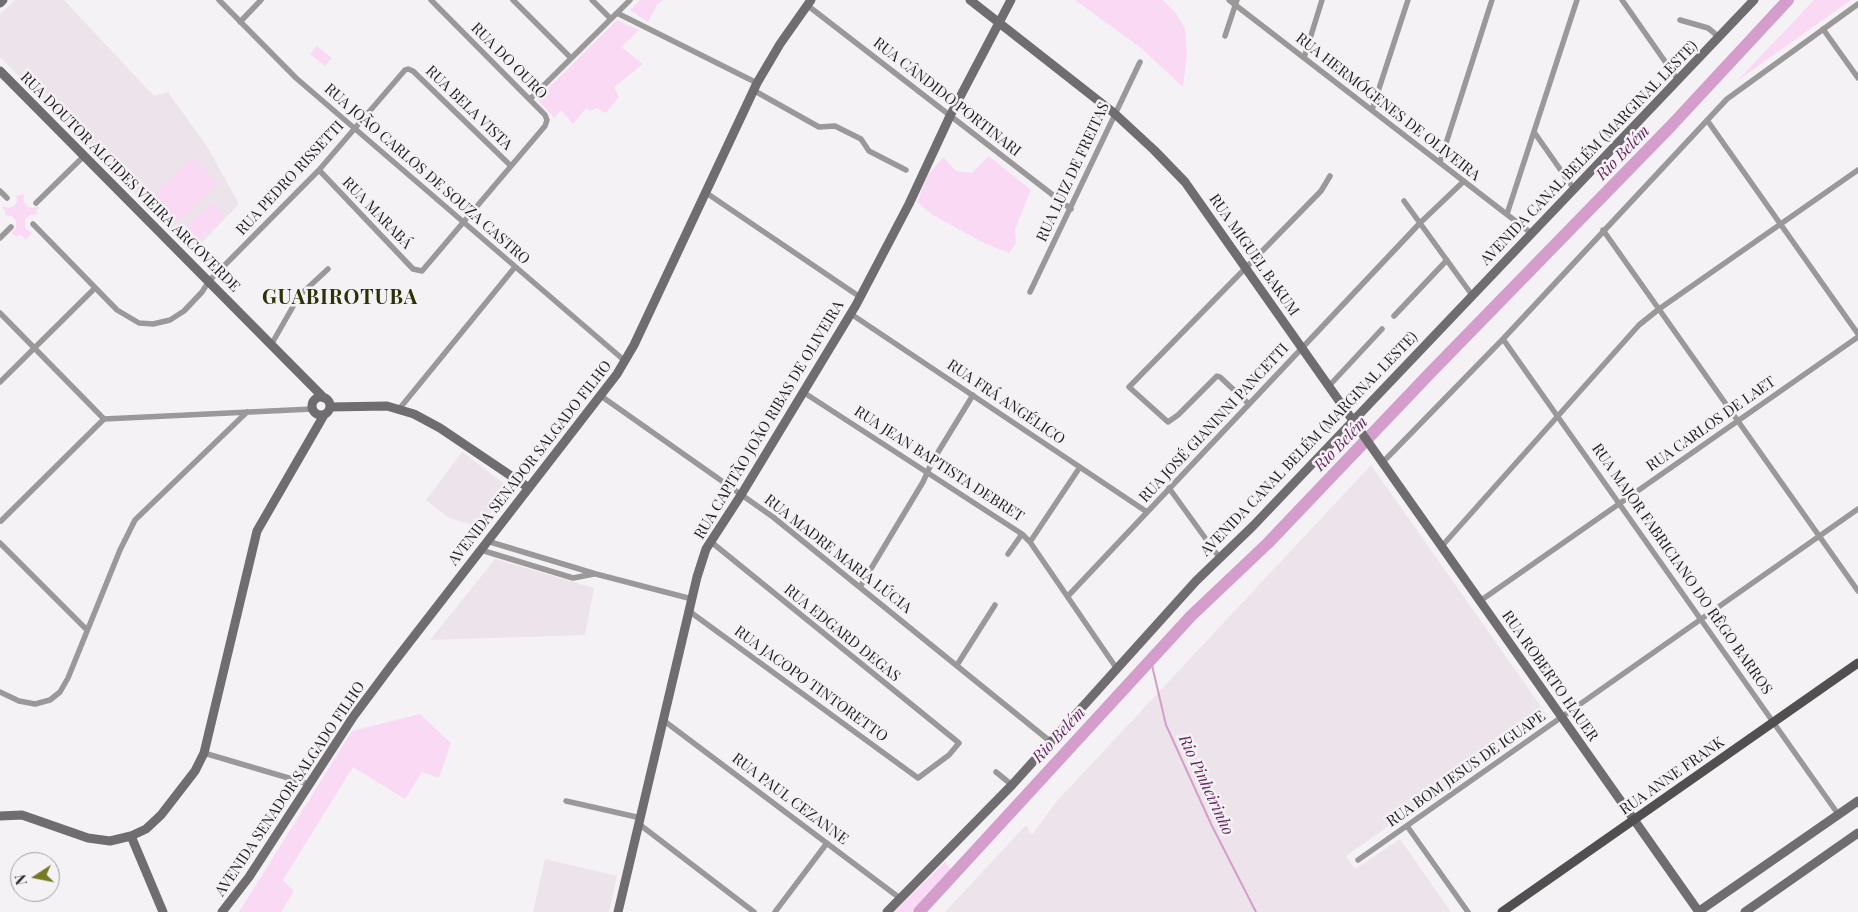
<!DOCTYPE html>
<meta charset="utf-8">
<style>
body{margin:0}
#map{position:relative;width:1858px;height:912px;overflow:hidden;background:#f5f2f5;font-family:"Playfair Display",serif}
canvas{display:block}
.north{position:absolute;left:10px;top:852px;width:50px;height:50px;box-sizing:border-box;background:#f5f2f5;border:1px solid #a19fa1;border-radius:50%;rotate:259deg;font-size:14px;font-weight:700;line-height:20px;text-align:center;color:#242323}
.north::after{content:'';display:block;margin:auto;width:18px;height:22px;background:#767a23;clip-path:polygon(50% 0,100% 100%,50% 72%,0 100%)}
</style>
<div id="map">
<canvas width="1858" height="912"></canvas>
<div class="north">N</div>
</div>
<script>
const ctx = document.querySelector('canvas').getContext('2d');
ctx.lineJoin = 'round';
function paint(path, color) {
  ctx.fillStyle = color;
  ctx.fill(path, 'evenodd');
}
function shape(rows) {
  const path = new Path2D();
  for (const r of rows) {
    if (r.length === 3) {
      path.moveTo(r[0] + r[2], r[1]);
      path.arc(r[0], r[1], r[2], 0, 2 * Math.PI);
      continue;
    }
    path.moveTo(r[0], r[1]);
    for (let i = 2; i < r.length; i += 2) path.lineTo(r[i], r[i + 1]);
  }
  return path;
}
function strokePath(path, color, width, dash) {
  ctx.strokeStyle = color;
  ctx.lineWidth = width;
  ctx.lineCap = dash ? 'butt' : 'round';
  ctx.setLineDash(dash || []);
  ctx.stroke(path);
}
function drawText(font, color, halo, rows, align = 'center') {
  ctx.font = font + ' "Playfair Display",serif';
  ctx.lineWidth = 5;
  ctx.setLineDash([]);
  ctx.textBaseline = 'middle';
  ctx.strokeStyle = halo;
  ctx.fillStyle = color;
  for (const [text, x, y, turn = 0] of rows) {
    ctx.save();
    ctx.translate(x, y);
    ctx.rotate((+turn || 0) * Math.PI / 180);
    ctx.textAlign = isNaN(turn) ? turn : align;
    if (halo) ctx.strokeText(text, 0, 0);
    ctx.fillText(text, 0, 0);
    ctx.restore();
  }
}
paint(shape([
 [15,0,64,0,154,96,168,92,208,148,239,204,193,252,0,57,0,14],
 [462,452,509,487,480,527,449,518,426,500],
 [1371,465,1547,715,1346,856,1355,869,1400,839,1451,912,945,912,1026,825,1032,835,1056,802],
 [495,559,594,588,585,635,430,640],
 [545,859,617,876,609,912,533,912]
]), '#ede3eb');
paint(shape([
 [640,0,663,0,657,5,648,22,630,10],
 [1075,0,1163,0,1175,12,1185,28,1187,53,1183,87,1141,48],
 [1814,0,1851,0,1737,81],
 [617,20,639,30,621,47,643,64,614,87,619,97,606,113,597,108,590,111,586,108,573,124,561,110,554,118,537,99],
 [317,46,332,58,325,66,310,54],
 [989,156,1031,190,1015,229,1016,243,1009,253,986,244,931,214,917,202,928,175,943,157,956,171,972,173],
 [193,157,218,183,177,223,152,197],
 [23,194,24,196,24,202,28,207,33,208,38,206,39,208,36,211,38,214,30,215,25,220,25,228,32,233,26,240,20,234,16,237,12,233,16,228,16,221,12,216,5,215,5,210,2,207,3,206,8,208,14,206,17,201,16,196],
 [212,203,225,217,198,242,185,228],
 [420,714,451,743,439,778,422,772,405,799,353,767,283,880,294,891,281,912,239,912,352,731],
 [945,862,951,869,911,912,894,912]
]), '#fad9f4');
strokePath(shape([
 [1151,661,1166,725,1212,826,1256,912]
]), '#d49dcb', 2);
strokePath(shape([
 [919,912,1191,616,1268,543,1432,371,1670,127,1788,0]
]), '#d49dcb', 12);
strokePath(shape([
 [219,0,296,78,625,361],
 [513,0,571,58],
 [592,0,611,19],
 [1229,0,1531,233],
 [1622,0,1678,80],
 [807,5,1071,209],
 [617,13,757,83],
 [1680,20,1708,28,1719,37],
 [240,22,261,0],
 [1823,29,1858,78],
 [1225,36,1237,0],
 [1304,58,1322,0],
 [753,90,819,127,835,126,861,139,869,151,906,170],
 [530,99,630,0],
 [1372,110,1408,0],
 [1707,120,1858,334],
 [1534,132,1574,189],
 [1440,162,1492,0],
 [319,170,413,269,422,271,545,126,547,120,545,115,431,0],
 [0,191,7,198],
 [705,192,860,297],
 [1404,201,1472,295],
 [36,203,84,156],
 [1507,214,1577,0],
 [33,224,117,310,139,323,153,324,170,320,184,311,202,292,209,281,319,170,405,70,408,69,413,71,511,166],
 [1603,230,1858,591],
 [0,238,11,227],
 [1030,292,1140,62],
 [0,313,104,419,312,409],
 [851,314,1147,512],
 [1394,316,1447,260],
 [1503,339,1838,814],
 [271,345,299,296,328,269],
 [0,382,95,288],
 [1329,386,1382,329],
 [803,392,1022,534,1030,542,1117,669],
 [601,396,773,517,1051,742],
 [1249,404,1220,377,1217,376,1178,415,1168,422,1129,387,1321,191,1330,176],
 [400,408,515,267],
 [1383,462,1503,339,1727,99,1858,4],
 [1169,488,1219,557],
 [1,521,104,419],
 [487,541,596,574,692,599],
 [1030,542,1080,467],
 [0,543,87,630],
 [1442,546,1639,325,1659,309,1858,170],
 [481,550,573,578,594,574],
 [1008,554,1022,534],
 [860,587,923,482,932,462,973,395],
 [1068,596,1420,223,1464,181],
 [1480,601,1858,337],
 [689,611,918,778,949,755,959,743,710,541],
 [957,665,995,605],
 [0,692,19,701,35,704,50,700,60,692,68,678,120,550,135,520,247,412],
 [663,720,901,899],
 [204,753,309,784],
 [996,772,1012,785],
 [566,801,641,818],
 [639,824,754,912],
 [1407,826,1468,912],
 [1358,860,1858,509],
 [775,912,827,843]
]), '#9a9899', 5.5);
strokePath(shape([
 [970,0,1114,113,1154,150,1185,182,1699,912],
 [0,3,3,0],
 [0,71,324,398],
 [321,406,9],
 [330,407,387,406,414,414,440,428,529,488],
 [0,816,22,815,88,838,110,841,131,836,146,829,161,815,195,771,204,753,257,531,324,415],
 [131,836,163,912],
 [222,912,249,877,353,717,391,666,617,374,634,345,757,83,780,44,811,0],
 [618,912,697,577,706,549,741,495,856,305,909,204,950,116,1011,0],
 [887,912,1012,785,1196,581,1253,526,1754,0],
 [1698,912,1858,801],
 [1745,912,1858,833]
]), '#6f6d6f', 9);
strokePath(shape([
 [1502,912,1858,663]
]), '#524f51', 9);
drawText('15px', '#242323', '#f5f2f5', [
 ["RUA DO OURO",509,61,45],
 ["RUA CÂNDIDO PORTINARI",947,97,38],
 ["RUA HERMÓGENES DE OLIVEIRA",1388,107,38],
 ["RUA BELA VISTA",469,108,44],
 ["AVENIDA CANAL BELÉM (MARGINAL LESTE)",1589,153,-46],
 ["RUA LUIZ DE FREITAS",1073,172,-65],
 ["RUA JOÃO CARLOS DE SOUZA CASTRO",427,174,41],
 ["RUA PEDRO RISSETTI",290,178,-47],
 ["RUA DOUTOR ALCIDES VIEIRA ARCOVERDE",130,182,45],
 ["RUA MARABÁ",377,213,46],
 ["RUA MIGUEL BAKUM",1254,255,55],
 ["RUA FRÁ ANGÉLICO",1006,402,34],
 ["RUA CAPITÃO JOÃO RIBAS DE OLIVEIRA",769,420,-59],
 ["RUA JOSÉ GIANINNI PANCETTI",1214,423,-47],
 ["RUA CARLOS DE LAET",1711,424,-35],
 ["AVENIDA CANAL BELÉM (MARGINAL LESTE)",1309,444,-46],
 ["AVENIDA SENADOR SALGADO FILHO",530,463,-52],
 ["RUA JEAN BAPTISTA DEBRET",939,464,33],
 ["RUA MADRE MARIA LÚCIA",838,554,38],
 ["RUA MAJOR FABRICIANO DO RÊGO BARROS",1682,569,55],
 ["RUA EDGARD DEGAS",842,633,39],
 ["RUA ROBERTO HAUER",1550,676,55],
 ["RUA JACOPO TINTORETTO",811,684,36],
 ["RUA BOM JESUS DE IGUAPE",1466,769,-35],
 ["RUA ANNE FRANK",1672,776,-35],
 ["AVENIDA SENADOR SALGADO FILHO",290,789,-56],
 ["RUA PAUL CEZANNE",790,799,37]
]);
drawText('italic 16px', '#682861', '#f5f2f5', [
 ["Rio Belém",1623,153,-46],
 ["Rio Belém",1341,444,-46],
 ["Rio Belém",1059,735,-47],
 ["Rio Pinheirinho",1206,785,65]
]);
ctx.letterSpacing = '1px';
drawText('bold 20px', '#2e3006', '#f5f2f5', [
 ["GUABIROTUBA",340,298]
]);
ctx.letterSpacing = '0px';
</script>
